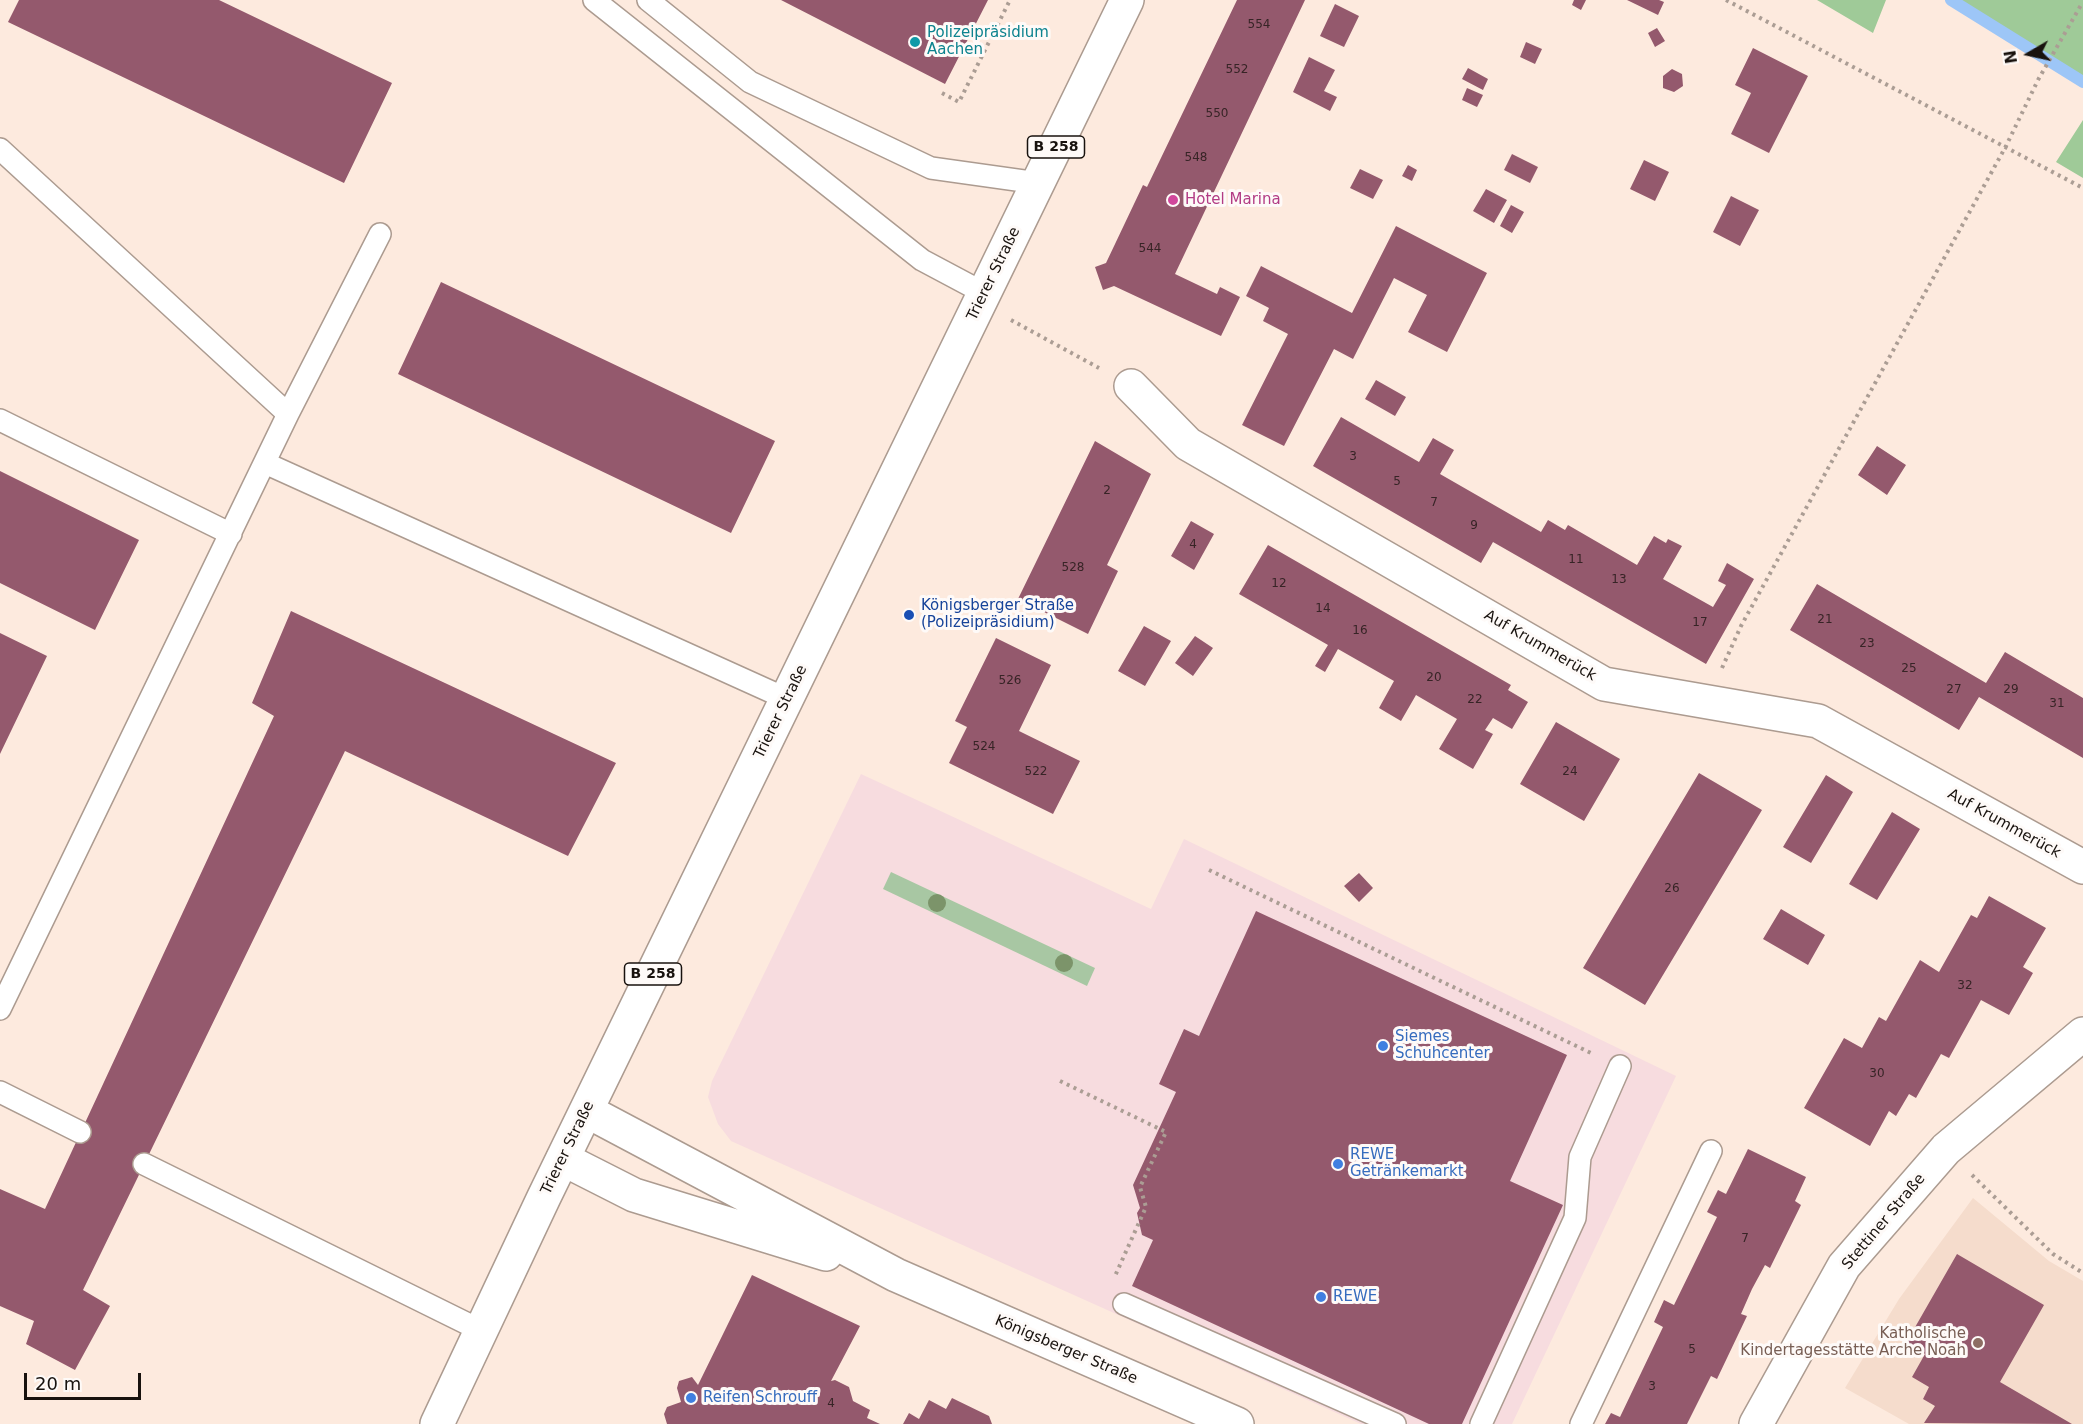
<!DOCTYPE html>
<meta charset="utf-8">
<style>
body{margin:0}
#map{position:relative;width:2083px;height:1424px;overflow:hidden;background:#fdeade;font-family:"DejaVu Sans",sans-serif}
canvas{display:block}
.north{position:absolute;left:1999px;top:24px;width:60px;height:60px;-webkit-text-stroke:4px #fefaf8;paint-order:stroke;rotate:261deg;font-size:16px;font-weight:700;line-height:24px;text-align:center;color:#18120e}
.north::after{content:'';display:block;margin:auto;width:21px;height:27px;background:#18120e;clip-path:polygon(50% 0,100% 100%,50% 72%,0 100%)}
.scale{position:absolute;left:24px;top:1373px;width:117px;height:27px;box-sizing:border-box;border:3px solid #18120e;border-top:0;padding-left:8px;font-size:18px;line-height:21px;white-space:nowrap;color:#18120e;-webkit-text-stroke:4px #fefaf8;paint-order:stroke}
</style>
<div id="map">
<canvas width="2083" height="1424"></canvas>
<div class="north">N</div>
<div class="scale">20 m</div>
</div>
<script>
const ctx = document.querySelector('canvas').getContext('2d');
ctx.lineJoin = 'round';
function paint(path, color) {
  ctx.fillStyle = color;
  ctx.fill(path, 'evenodd');
}
function shape(rows) {
  const path = new Path2D();
  for (const r of rows) {
    path.moveTo(r[0], r[1]);
    for (let i = 2; i < r.length; i += 2) path.lineTo(r[i], r[i + 1]);
  }
  return path;
}
function strokePath(path, color, width, dash) {
  ctx.strokeStyle = color;
  ctx.lineWidth = width;
  ctx.lineCap = dash ? 'butt' : 'round';
  ctx.setLineDash(dash || []);
  ctx.stroke(path);
}
function drawText(font, color, halo, rows, align = 'center') {
  ctx.font = font + ' "DejaVu Sans",sans-serif';
  ctx.lineWidth = 6;
  ctx.setLineDash([]);
  ctx.textBaseline = 'middle';
  ctx.strokeStyle = halo;
  ctx.fillStyle = color;
  for (const [text, x, y, turn = 0] of rows) {
    ctx.save();
    ctx.translate(x, y);
    ctx.rotate((+turn || 0) * Math.PI / 180);
    ctx.textAlign = isNaN(turn) ? turn : align;
    if (halo) ctx.strokeText(text, 0, 0);
    ctx.fillText(text, 0, 0);
    ctx.restore();
  }
}
paint(shape([
 [861,774,1151,909,1184,839,1676,1076,1512,1424,1361,1424,731,1141,718,1124,708,1097,712,1081]
]), '#f7dcdf');
paint(shape([
 [1973,1198,2049,1261,2083,1281,2083,1424,1909,1424,1845,1388,1899,1299]
]), '#f5dccc');
paint(shape([
 [891,872,1095,968,1087,986,883,889]
]), '#a8c7a3');
paint(shape([
 [1817,0,1886,0,1873,33],
 [1959,0,2083,0,2083,80],
 [2083,120,2083,178,2056,162]
]), '#9fca98');
strokePath(shape([
 [1951,0,2083,82]
]), '#9dc6f7', 12);
paint(shape([
 [19,0,219,0,392,83,344,183,8,22],
 [781,0,988,0,945,84],
 [1237,0,1305,0,1175,274,1217,294,1220,287,1240,297,1221,336,1114,286,1103,290,1095,267,1106,263,1143,185,1147,187],
 [1574,0,1586,0,1581,10,1572,5],
 [1627,0,1659,0,1664,2,1658,15],
 [1335,4,1359,16,1344,47,1320,36],
 [1657,28,1665,41,1655,47,1648,33],
 [1526,42,1542,49,1535,64,1520,57],
 [1753,48,1808,76,1769,153,1731,134,1751,93,1735,85],
 [1309,57,1335,70,1324,91,1337,97,1330,111,1293,92],
 [1468,68,1488,79,1483,90,1462,79],
 [1672,69,1682,74,1683,86,1674,92,1663,88,1663,76],
 [1467,88,1483,95,1477,107,1462,100],
 [1512,154,1538,167,1530,183,1504,170],
 [1644,160,1669,172,1655,201,1630,189],
 [1408,165,1417,170,1412,181,1402,176],
 [1360,169,1383,180,1373,199,1350,188],
 [1486,189,1507,200,1494,223,1473,211],
 [1731,196,1759,210,1740,246,1713,232],
 [1511,205,1524,212,1512,233,1500,226],
 [1396,226,1487,273,1447,352,1408,332,1427,295,1394,278,1353,359,1334,349,1284,446,1242,425,1288,334,1263,321,1269,308,1246,296,1261,266,1352,313],
 [441,282,775,441,731,533,398,374],
 [1376,380,1406,397,1395,416,1365,399],
 [1341,417,1419,462,1433,438,1454,450,1440,474,1541,532,1548,520,1565,530,1568,525,1637,565,1654,536,1666,543,1668,539,1682,546,1663,579,1713,607,1726,585,1718,581,1727,563,1754,579,1706,664,1493,542,1481,563,1313,466],
 [1095,441,1151,474,1107,565,1118,571,1088,634,1018,599],
 [1877,446,1906,465,1887,495,1858,475],
 [0,471,139,540,95,630,0,583],
 [1191,521,1214,534,1194,570,1171,556],
 [1268,545,1511,685,1508,690,1528,702,1512,729,1493,718,1485,730,1493,734,1473,769,1439,749,1457,719,1416,695,1401,721,1379,708,1394,681,1338,649,1325,672,1315,666,1328,645,1239,594],
 [1817,584,1986,683,2005,652,2083,698,2083,758,1979,697,1959,730,1790,630],
 [291,611,616,763,568,856,345,751,83,1290,110,1306,75,1370,26,1344,34,1321,0,1306,0,1189,45,1209,274,716,252,703],
 [1144,626,1171,641,1145,686,1118,671],
 [0,633,47,656,0,754],
 [1195,636,1213,648,1193,676,1175,663],
 [996,638,1051,665,1019,731,1080,761,1053,814,949,763,967,727,955,721],
 [1556,722,1620,759,1584,821,1520,784],
 [1699,773,1762,810,1645,1005,1583,968],
 [1826,775,1853,792,1811,863,1783,847],
 [1892,812,1920,829,1877,900,1849,884],
 [1359,873,1373,888,1359,902,1344,886],
 [1989,896,2046,928,2023,967,2033,973,2009,1015,1981,1000,1949,1058,1941,1054,1916,1098,1909,1094,1896,1116,1889,1111,1870,1146,1804,1108,1844,1038,1862,1048,1879,1017,1886,1021,1920,960,1939,972,1971,915,1977,918],
 [1781,909,1825,935,1808,965,1763,939],
 [1256,911,1567,1055,1510,1181,1563,1205,1462,1424,1429,1424,1132,1286,1153,1240,1142,1235,1137,1213,1140,1208,1133,1185,1176,1092,1159,1084,1184,1029,1199,1036],
 [1748,1149,1806,1177,1795,1201,1801,1205,1770,1268,1765,1265,1752,1289,1741,1314,1747,1316,1717,1379,1711,1376,1687,1424,1605,1424,1611,1413,1620,1417,1663,1327,1654,1322,1664,1300,1674,1305,1717,1217,1707,1212,1718,1190,1726,1194],
 [1957,1254,2044,1305,2000,1382,2072,1424,1924,1423,1935,1406,1923,1399,1929,1387,1912,1377,1925,1354,1906,1343],
 [752,1275,860,1326,831,1381,835,1380,849,1387,853,1401,870,1410,867,1418,880,1424,667,1424,664,1414,667,1407,681,1402,677,1388,679,1381,692,1377,698,1385],
 [952,1398,989,1416,992,1424,903,1424,909,1413,919,1419,929,1400,946,1409]
]), '#94596d');
const lane = shape([
 [594,0,922,260,984,293],
 [648,0,750,82,931,168,1038,183],
 [0,149,288,414],
 [0,420,231,534],
 [265,463,787,699],
 [0,1009,288,414,380,234],
 [0,1092,80,1132],
 [144,1164,480,1330],
 [1124,1304,1395,1424],
 [1481,1424,1575,1218,1580,1157,1620,1066],
 [1581,1424,1711,1151]
]);
const street = shape([
 [1131,386,1188,444,1604,684,1818,721,2083,867],
 [587,1111,896,1275,1237,1424],
 [563,1159,634,1195,826,1254],
 [1756,1424,1844,1266,1946,1149,2083,1034]
]);
const primary = shape([
 [437,1424,544,1197,1127,0]
]);
strokePath(lane, '#ac9b90', 24);
strokePath(street, '#ac9b90', 36);
strokePath(primary, '#ac9b90', 36);
strokePath(shape([
 [1726,0,2083,188],
 [942,93,959,102,1010,0],
 [1011,320,1099,368],
 [1722,668,1741,626,2006,146,2038,80,2081,5,2083,6],
 [1209,870,1593,1054],
 [1060,1081,1166,1132,1140,1187,1146,1207,1115,1276],
 [1972,1175,2053,1254,2083,1273]
]), '#ab9d94', 4, [3, 4.5]);
strokePath(lane, '#fff', 21);
strokePath(street, '#fff', 33);
strokePath(primary, '#fff', 33);
ctx.fillStyle = '#7c946a';
for (const [x, y] of [
 [937,903],
 [1064,963]
]) {
  ctx.beginPath();
  ctx.arc(x, y, 9, 0, 2 * Math.PI);
  ctx.fill();
}
for (const [x, y, r, color] of [
 [915,42,6,"#0f9aa8"],
 [1173,200,6,"#d1479c"],
 [909,615,6,"#1a4fb4"],
 [1383,1046,6,"#3f7fe0"],
 [1338,1164,6,"#3f7fe0"],
 [1321,1297,6,"#3f7fe0"],
 [1978,1343,6,"#8d6e63"],
 [691,1398,6,"#3f7fe0"]
]) {
  const dot = new Path2D();
  dot.arc(x, y, r, 0, 2 * Math.PI);
  ctx.fillStyle = color;
  ctx.fill(dot);
  strokePath(dot, '#fefaf8', 2);
}
drawText('12px', '#372426', null, [
 ["554",1259,25],
 ["552",1237,70],
 ["550",1217,114],
 ["548",1196,158],
 ["544",1150,249],
 ["3",1353,457],
 ["5",1397,482],
 ["2",1107,491],
 ["7",1434,503],
 ["9",1474,526],
 ["4",1193,545],
 ["11",1576,560],
 ["528",1073,568],
 ["13",1619,580],
 ["12",1279,584],
 ["14",1323,609],
 ["21",1825,620],
 ["17",1700,623],
 ["16",1360,631],
 ["23",1867,644],
 ["25",1909,669],
 ["20",1434,678],
 ["526",1010,681],
 ["27",1954,690],
 ["29",2011,690],
 ["22",1475,700],
 ["31",2057,704],
 ["524",984,747],
 ["522",1036,772],
 ["24",1570,772],
 ["26",1672,889],
 ["32",1965,986],
 ["30",1877,1074],
 ["7",1745,1239],
 ["5",1692,1350],
 ["3",1652,1387],
 ["4",831,1404]
]);
for (const [x, y, w] of [
 [1056,147,57],
 [653,974,57]
]) {
  const box = new Path2D();
  box.roundRect(x - w / 2, y - 11, w, 22, 4.5);
  ctx.fillStyle = '#fefaf8';
  ctx.fill(box);
  strokePath(box, '#18120e', 1.5);
}
drawText('bold 14px', '#18120e', null, [
 ["B 258",1056,147],
 ["B 258",653,974]
]);
drawText('15px', '#0d838f', '#fefaf8', [
 ["Polizeipräsidium",927,33],
 ["Aachen",927,50]
], 'left');
drawText('15px', '#b23c85', '#fefaf8', [
 ["Hotel Marina",1185,200]
], 'left');
drawText('15px', '#18120e', '#fefaf8', [
 ["Trierer Straße",994,274,-64],
 ["Auf Krummerück",1540,646,30],
 ["Trierer Straße",781,712,-64],
 ["Auf Krummerück",2004,824,29],
 ["Trierer Straße",568,1148,-64],
 ["Stettiner Straße",1884,1222,-50],
 ["Königsberger Straße",1066,1350,23]
]);
drawText('15px', '#164399', '#fefaf8', [
 ["Königsberger Straße",921,606],
 ["(Polizeipräsidium)",921,623]
], 'left');
drawText('15px', '#366cbe', '#fefaf8', [
 ["Siemes",1395,1037],
 ["Schuhcenter",1395,1054],
 ["REWE",1350,1155],
 ["Getränkemarkt",1350,1172],
 ["REWE",1333,1297],
 ["Reifen Schrouff",703,1398]
], 'left');
drawText('15px', '#785e54', '#fefaf8', [
 ["Katholische",1966,1334],
 ["Kindertagesstätte Arche Noah",1966,1351]
], 'right');
</script>
